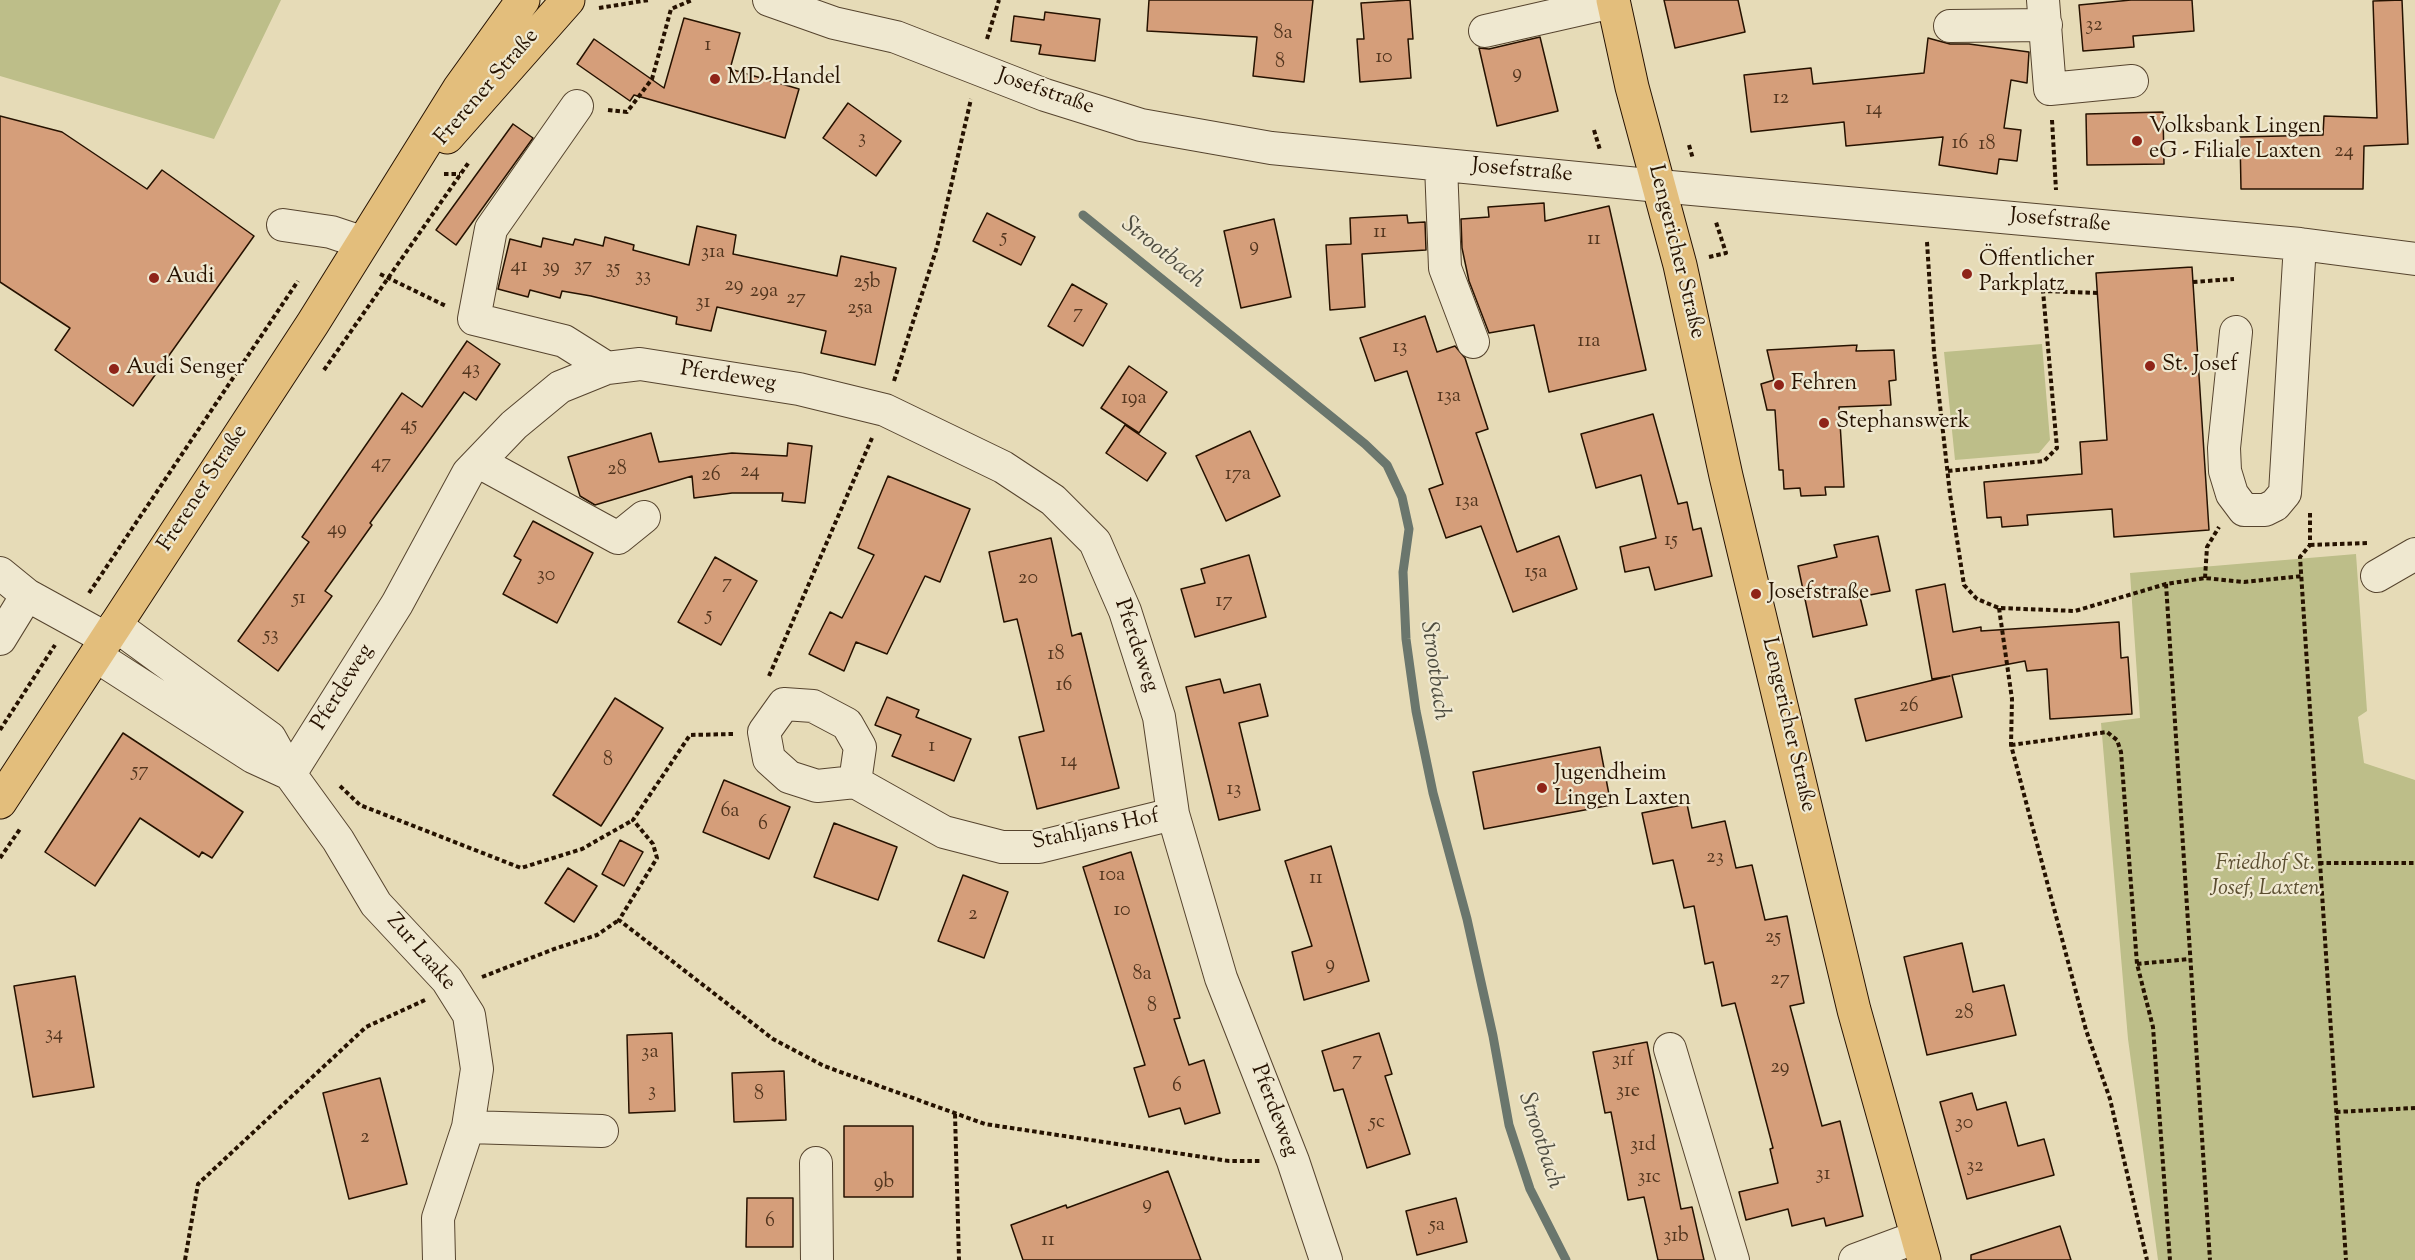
<!DOCTYPE html>
<meta charset="utf-8">
<style>
body{margin:0}
canvas{display:block;background:#e6dbb7}
</style>
<canvas width="2415" height="1260"></canvas>
<script>
const ctx = document.querySelector('canvas').getContext('2d');
ctx.lineJoin = 'round';
function paint(path, color) {
  ctx.fillStyle = color;
  ctx.fill(path, 'evenodd');
}
function shape(rows) {
  const path = new Path2D();
  for (const r of rows) {
    path.moveTo(r[0], r[1]);
    for (let i = 2; i < r.length; i += 2) path.lineTo(r[i], r[i + 1]);
  }
  return path;
}
function strokePath(path, color, width, dash) {
  ctx.strokeStyle = color;
  ctx.lineWidth = width;
  ctx.lineCap = dash ? 'butt' : 'round';
  ctx.setLineDash(dash || []);
  ctx.stroke(path);
}
function drawText(font, color, halo, rows, align = 'center') {
  ctx.font = font + ' "Sorts Mill Goudy",serif';
  ctx.lineWidth = 4.5;
  ctx.setLineDash([]);
  ctx.textBaseline = 'middle';
  ctx.strokeStyle = halo;
  ctx.fillStyle = color;
  for (const [text, x, y, turn = 0] of rows) {
    ctx.save();
    ctx.translate(x, y);
    ctx.rotate((+turn || 0) * Math.PI / 180);
    ctx.textAlign = isNaN(turn) ? turn : align;
    if (halo) ctx.strokeText(text, 0, 0);
    ctx.fillText(text, 0, 0);
    ctx.restore();
  }
}
paint(shape([
 [0,0,281,0,214,139,0,76],
 [2042,344,2050,440,2039,453,1955,460,1944,352],
 [2356,554,2367,711,2358,717,2364,763,2415,780,2415,1260,2158,1260,2128,1039,2101,723,2140,718,2130,573]
]), '#bdbe89');
strokePath(shape([
 [1083,215,1365,444,1387,465,1402,497,1409,529,1403,572,1406,639,1416,711,1433,793,1467,919,1493,1036,1509,1125,1530,1189,1566,1260]
]), '#6a766d', 9);
const building = shape([
 [1149,0,1313,0,1304,82,1253,76,1257,37,1147,31,1149,0],
 [1410,0,1413,39,1408,39,1411,78,1360,82,1357,39,1364,39,1361,3,1410,0],
 [1664,0,1738,0,1745,32,1675,48,1664,0],
 [2131,0,2192,0,2194,31,2133,36,2134,47,2083,51,2079,5,2131,0],
 [2402,0,2408,144,2364,146,2363,189,2241,189,2240,137,2323,135,2324,116,2377,118,2373,1,2402,0],
 [1045,12,1100,19,1095,61,1039,54,1041,45,1011,41,1014,16,1044,20,1045,12],
 [684,18,740,33,730,69,799,89,785,138,634,95,630,101,577,64,594,39,664,88,684,18],
 [1540,37,1558,111,1497,126,1479,48,1489,49,1540,37],
 [1928,38,1950,44,1969,44,2029,52,2027,83,2011,80,2004,128,2021,130,2017,161,1999,159,1997,174,1939,165,1943,137,1846,146,1844,122,1751,132,1744,75,1811,68,1813,84,1924,73,1928,38],
 [848,103,901,141,876,176,823,138,848,103],
 [2163,112,2164,164,2087,165,2086,114,2163,112],
 [0,116,62,132,147,189,162,170,254,236,133,406,55,350,70,328,0,282,0,116],
 [513,124,533,138,456,245,436,230,513,124],
 [1544,203,1545,221,1609,206,1646,370,1549,392,1534,325,1489,333,1469,281,1462,248,1461,219,1489,217,1488,207,1544,203],
 [987,213,1035,237,1021,265,973,241,987,213],
 [1407,215,1408,223,1425,222,1426,250,1362,254,1365,307,1330,310,1326,245,1351,244,1350,218,1407,215],
 [1274,219,1291,297,1241,308,1224,231,1274,219],
 [697,226,736,235,733,254,837,276,841,256,896,268,875,365,821,353,826,331,717,307,711,331,676,324,677,317,591,296,562,291,560,298,530,290,528,297,498,289,510,239,541,247,543,238,573,245,575,239,603,246,605,237,634,245,633,250,689,265,697,226],
 [2192,267,2209,530,2114,537,2112,509,2027,515,2028,525,2002,527,2001,517,1987,518,1984,482,2082,474,2080,442,2107,440,2096,273,2192,267],
 [1072,284,1107,304,1083,346,1048,326,1072,284],
 [1425,316,1437,352,1455,346,1465,358,1488,429,1476,433,1517,552,1559,536,1577,589,1513,612,1481,526,1446,538,1429,489,1443,484,1407,371,1375,381,1360,338,1425,316],
 [467,341,500,364,476,400,464,392,370,523,372,525,325,591,332,596,278,671,238,641,309,542,302,537,402,393,422,407,467,341],
 [1857,345,1856,351,1894,350,1896,380,1889,381,1891,405,1839,407,1844,487,1825,487,1826,495,1801,496,1800,488,1784,489,1783,470,1779,470,1775,410,1767,410,1761,384,1774,380,1767,350,1857,345],
 [1129,366,1167,392,1139,433,1101,408,1129,366],
 [1653,414,1678,504,1687,502,1693,530,1701,528,1712,576,1655,590,1649,567,1625,572,1620,547,1656,538,1641,475,1596,488,1581,434,1653,414],
 [1125,425,1166,453,1147,481,1106,453,1125,425],
 [1250,431,1280,496,1226,521,1196,456,1250,431],
 [651,433,659,462,732,453,787,456,788,443,812,446,805,503,782,501,783,493,732,493,694,498,692,476,595,505,580,496,568,457,651,433],
 [888,476,970,509,940,582,925,576,887,654,856,642,844,671,809,654,830,612,842,618,874,555,858,548,888,476],
 [533,521,593,553,557,623,503,594,521,560,514,556,533,521],
 [1878,536,1890,591,1860,597,1867,625,1813,637,1798,566,1837,557,1834,545,1878,536],
 [1051,538,1072,636,1081,633,1119,788,1037,809,1019,737,1044,731,1017,619,1004,622,989,552,1051,538],
 [1249,555,1266,617,1195,637,1181,589,1205,583,1201,569,1249,555],
 [715,557,757,581,721,645,678,622,715,557],
 [1945,584,1953,632,1981,627,1981,631,2119,622,2121,658,2128,657,2132,714,2050,719,2047,669,2027,671,2025,661,1952,675,1962,717,1866,741,1855,699,1950,676,1932,679,1916,590,1945,584],
 [1220,679,1224,693,1260,684,1268,716,1239,723,1260,810,1219,820,1186,687,1220,679],
 [887,697,919,710,916,717,971,739,954,781,892,756,901,735,875,725,887,697],
 [615,698,663,728,601,826,553,795,615,698],
 [123,733,243,812,212,858,202,852,199,857,140,818,95,886,45,852,123,733],
 [1600,747,1611,805,1484,829,1473,772,1600,747],
 [724,780,790,807,769,859,703,832,724,780],
 [1687,804,1692,828,1725,821,1736,868,1752,865,1765,920,1787,916,1804,1003,1790,1006,1822,1126,1840,1121,1863,1216,1826,1226,1824,1218,1792,1226,1788,1209,1746,1220,1739,1192,1778,1183,1770,1149,1773,1148,1735,1003,1722,1006,1713,962,1705,964,1694,906,1684,908,1673,860,1653,864,1642,813,1687,804],
 [834,823,897,847,878,900,814,877,834,823],
 [620,840,643,852,624,886,602,874,620,840],
 [1331,846,1369,981,1304,1000,1292,952,1312,946,1285,861,1331,846],
 [1131,852,1180,1018,1174,1019,1189,1065,1204,1060,1220,1113,1185,1124,1180,1108,1149,1117,1134,1068,1145,1065,1083,867,1131,852],
 [568,868,597,886,574,922,545,903,568,868],
 [963,875,1008,892,984,958,938,941,963,875],
 [1962,943,1973,992,2004,985,2016,1035,1927,1055,1904,957,1962,943],
 [75,976,94,1087,33,1097,14,986,75,976],
 [672,1033,675,1111,629,1113,627,1035,672,1033],
 [1379,1033,1392,1074,1385,1076,1410,1154,1367,1168,1343,1089,1334,1091,1322,1051,1379,1033],
 [1647,1042,1681,1209,1692,1207,1704,1260,1658,1260,1644,1197,1628,1200,1611,1112,1605,1113,1593,1052,1647,1042],
 [784,1071,786,1120,734,1122,732,1073,784,1071],
 [380,1078,407,1184,349,1199,323,1093,380,1078],
 [1972,1093,1977,1110,2006,1102,2018,1146,2044,1139,2054,1175,1967,1199,1940,1102,1972,1093],
 [844,1126,913,1126,913,1197,844,1197,844,1126],
 [1168,1171,1201,1260,1023,1260,1011,1225,1066,1205,1067,1208,1168,1171],
 [747,1198,793,1198,793,1247,746,1247,747,1198],
 [1456,1198,1467,1242,1417,1255,1406,1211,1456,1198],
 [2060,1226,2071,1260,1971,1260,1971,1255,2060,1226]
]);
paint(building, '#d59e7a');
strokePath(building, '#261200', 1.5);
const minor = shape([
 [769,0,834,23,896,37,1045,95,1141,125,1271,148,1659,186,2300,244,2415,259],
 [2043,0,2050,89,2132,81],
 [1950,26,2046,25],
 [1485,31,1613,2],
 [577,106,491,229,474,319,564,341,607,368],
 [1441,165,1445,268,1473,342],
 [283,225,331,232,361,242],
 [2236,332,2224,448,2225,471,2232,494,2244,510,2265,510,2275,505,2285,493,2300,244],
 [479,462,618,538,644,517],
 [0,573,27,595,107,639],
 [2377,576,2415,554],
 [115,625,270,738,290,774,338,840,376,904,447,980,469,1015,477,1069,468,1127,438,1218,439,1260],
 [0,639,27,595],
 [96,656,253,757,290,774],
 [290,774,397,604,468,473,514,425,560,387,607,368,640,364,799,389,885,410,1003,467,1053,500,1095,542,1125,611,1159,717,1173,814,1221,978,1293,1161,1326,1260],
 [855,782,860,747,847,724,813,706,784,704,764,732,769,759,789,777,817,786,855,782,944,832,1002,847,1039,847,1173,814],
 [1670,1049,1733,1260],
 [468,1127,602,1131],
 [816,1163,817,1260],
 [1855,1260,1917,1237]
]);
const major = shape([
 [1613,0,1632,87,1680,265,1726,476,1854,1010,1924,1260],
 [447,137,568,0],
 [0,802,313,323,459,89,523,0]
]);
strokePath(minor, '#56442e', 34);
strokePath(major, '#261200', 35);
strokePath(shape([
 [599,8,649,0],
 [987,39,999,0],
 [608,110,627,112,652,79,671,9,692,0],
 [2052,120,2056,190],
 [1594,130,1600,150],
 [1689,145,1693,159],
 [444,174,460,174],
 [1927,242,1934,352,1950,494,1964,585,1977,599,1999,608,2075,611,2166,584,2205,578,2244,582,2302,576],
 [1709,257,1726,253,1716,222],
 [380,274,446,306],
 [2193,282,2234,279],
 [324,370,469,162],
 [894,381,937,247,971,99],
 [1948,471,2044,461,2057,448,2043,291,2098,293],
 [2310,513,2310,545,2300,557,2346,1260],
 [2310,545,2369,543],
 [2205,578,2207,547,2219,527],
 [2166,584,2210,1260],
 [89,593,298,281],
 [1999,608,2012,699,2011,745,2086,1030,2110,1099,2147,1260],
 [769,676,872,438],
 [0,730,55,645],
 [733,734,690,735,633,820,653,844,657,858,619,920,773,1039,824,1066,985,1124,1229,1161,1260,1161],
 [2011,745,2107,732,2117,740,2121,752,2137,964,2153,1027,2170,1260],
 [340,786,360,805,521,868,582,849,633,820],
 [0,858,20,829],
 [2319,863,2415,863],
 [2137,964,2189,959],
 [482,977,554,949,597,935,619,920],
 [2336,1112,2415,1108],
 [955,1114,959,1260],
 [185,1260,198,1184,366,1027,425,1000]
]), '#261200', 4, [4.5, 3]);
strokePath(minor, '#efe8d0', 32);
strokePath(major, '#e3be7c', 33);
for (const [x, y, r, color] of [
 [715,79,6,"#8f2418"],
 [2137,141,6,"#8f2418"],
 [1967,274,6,"#8f2418"],
 [154,278,6,"#8f2418"],
 [2150,366,6,"#8f2418"],
 [114,369,6,"#8f2418"],
 [1779,385,6,"#8f2418"],
 [1824,423,6,"#8f2418"],
 [1756,594,6,"#8f2418"],
 [1542,788,6,"#8f2418"]
]) {
  const dot = new Path2D();
  dot.arc(x, y, r, 0, 2 * Math.PI);
  ctx.fillStyle = color;
  ctx.fill(dot);
  strokePath(dot, '#efe8d0', 2);
}
drawText('20px', '#52351e', null, [
 ["32",2094,27],
 ["8a",1283,35],
 ["1",708,47],
 ["10",1384,59],
 ["8",1280,64],
 ["9",1517,75],
 ["12",1781,100],
 ["14",1874,111],
 ["3",862,140],
 ["16",1960,145],
 ["18",1987,146],
 ["24",2344,153],
 ["11",1380,234],
 ["5",1004,239],
 ["11",1594,241],
 ["9",1254,248],
 ["31a",713,254],
 ["41",519,268],
 ["37",583,268],
 ["39",551,269],
 ["35",613,270],
 ["33",643,278],
 ["25b",867,284],
 ["29",734,287],
 ["29a",764,293],
 ["27",796,300],
 ["31",703,304],
 ["25a",860,310],
 ["7",1078,315],
 ["11a",1589,343],
 ["13",1400,349],
 ["43",471,371],
 ["13a",1449,398],
 ["19a",1134,400],
 ["45",409,427],
 ["47",381,465],
 ["28",617,471],
 ["24",750,473],
 ["17a",1238,476],
 ["26",711,477],
 ["13a",1467,503],
 ["49",337,531],
 ["15",1671,542],
 ["15a",1536,574],
 ["30",546,577],
 ["20",1028,580],
 ["7",727,585],
 ["51",299,600],
 ["17",1224,603],
 ["5",709,617],
 ["53",271,637],
 ["18",1056,656],
 ["16",1064,687],
 ["26",1909,708],
 ["1",932,748],
 ["8",608,762],
 ["14",1069,763],
 ["57",140,773],
 ["13",1234,791],
 ["6a",730,813],
 ["6",763,826],
 ["23",1715,859],
 ["10a",1112,877],
 ["11",1316,880],
 ["10",1122,912],
 ["2",973,916],
 ["25",1773,939],
 ["9",1330,966],
 ["8a",1142,976],
 ["27",1780,981],
 ["8",1152,1008],
 ["28",1964,1015],
 ["34",54,1036],
 ["3a",650,1054],
 ["7",1357,1062],
 ["31f",1623,1062],
 ["29",1780,1069],
 ["6",1177,1088],
 ["3",652,1093],
 ["31e",1628,1093],
 ["8",759,1096],
 ["5c",1377,1124],
 ["30",1964,1125],
 ["2",365,1139],
 ["31d",1643,1147],
 ["32",1975,1168],
 ["31",1823,1176],
 ["31c",1649,1179],
 ["9b",884,1184],
 ["9",1147,1206],
 ["6",770,1223],
 ["5a",1437,1227],
 ["31b",1676,1238],
 ["11",1048,1242]
]);
drawText('22px', '#261200', '#efe8d0', [
 ["MD-Handel",727,79],
 ["Volksbank Lingen",2149,128],
 ["eG - Filiale Laxten",2149,153],
 ["Öffentlicher",1979,261],
 ["Parkplatz",1979,286],
 ["Audi",166,278],
 ["St. Josef",2162,366],
 ["Audi Senger",126,369],
 ["Fehren",1791,385],
 ["Stephanswerk",1836,423],
 ["Josefstraße",1768,594],
 ["Jugendheim",1554,775],
 ["Lingen Laxten",1554,800]
], 'left');
drawText('22px', '#261200', '#efe8d0', [
 ["Frerener Straße",488,88,-49],
 ["Josefstraße",1045,93,19],
 ["Josefstraße",1522,172,5],
 ["Josefstraße",2060,222,5],
 ["Lengericher Straße",1675,252,76],
 ["Pferdeweg",728,378,9],
 ["Frerener Straße",204,489,-57],
 ["Pferdeweg",1135,646,71],
 ["Pferdeweg",344,688,-58],
 ["Lengericher Straße",1787,725,77],
 ["Stahljans Hof",1096,831,-12],
 ["Zur Laake",420,953,49],
 ["Pferdeweg",1273,1111,69]
]);
drawText('italic 22px', '#5b4e30', '#efe8d0', [
 ["Friedhof St.",2265,865],
 ["Josef, Laxten",2265,890]
]);
drawText('italic 24px', '#4e4c40', '#efe8d0', [
 ["Strootbach",1162,254,39],
 ["Strootbach",1433,671,82],
 ["Strootbach",1539,1141,72]
]);
</script>
